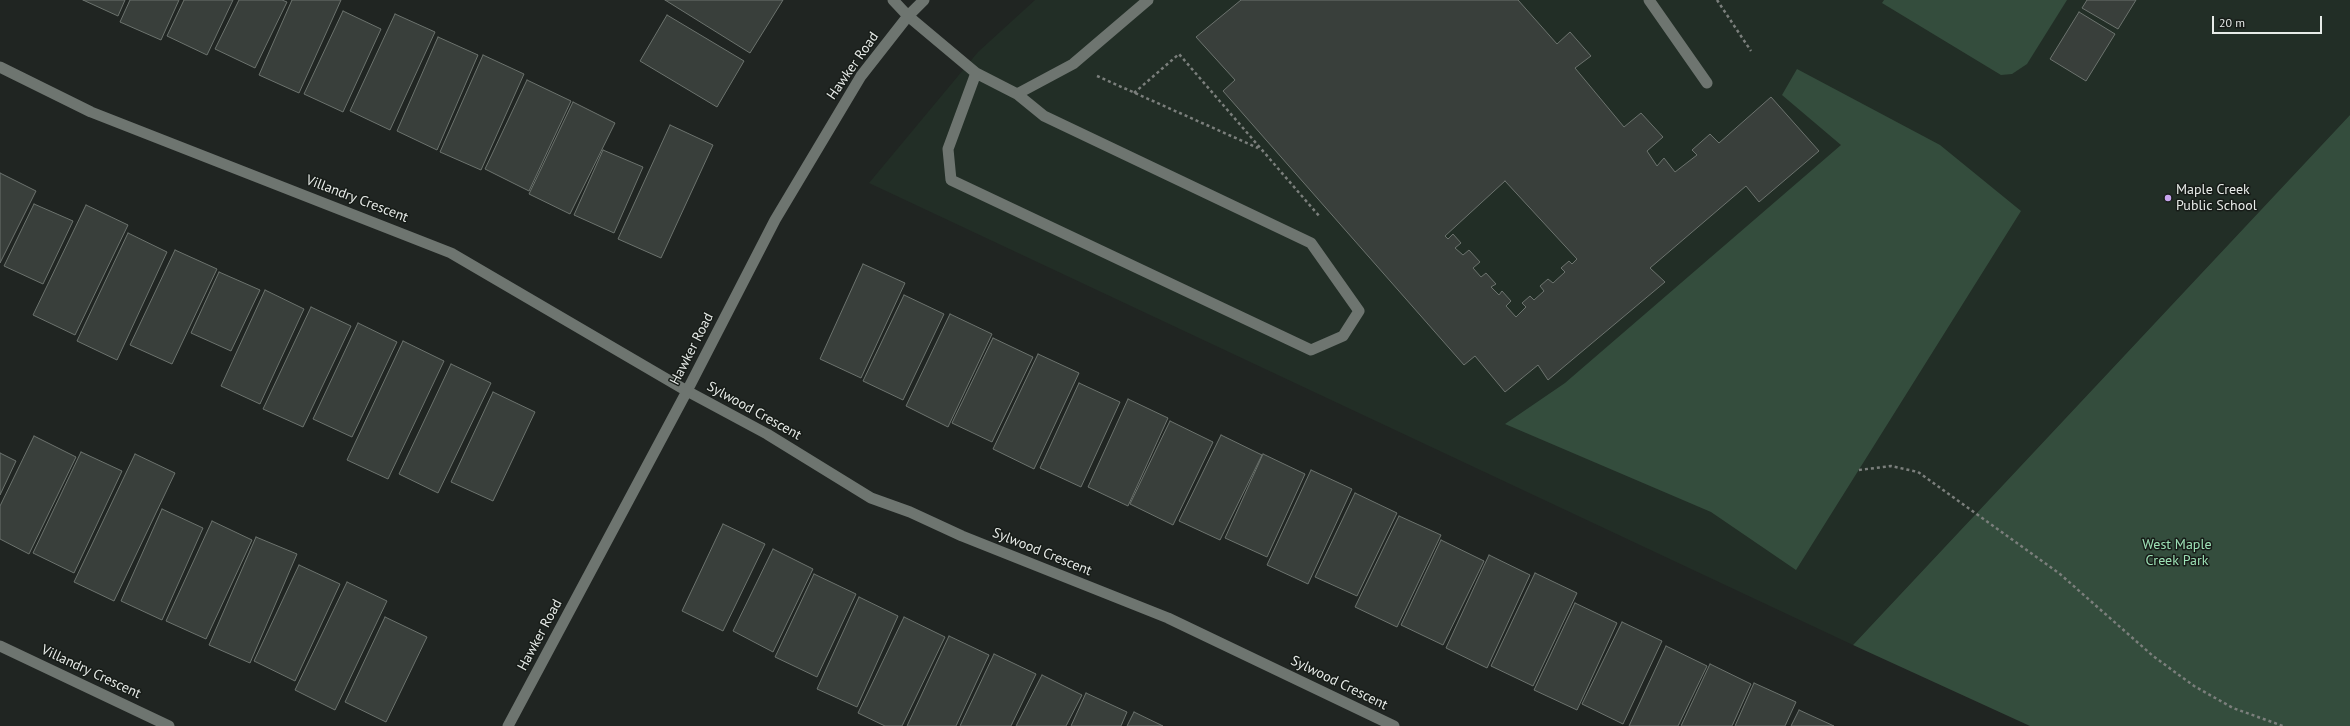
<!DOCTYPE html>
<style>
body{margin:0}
#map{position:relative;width:2350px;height:726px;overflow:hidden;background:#202522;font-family:"PT Sans",sans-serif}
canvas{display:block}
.scale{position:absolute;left:2212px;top:16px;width:110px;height:18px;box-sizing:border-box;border:2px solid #e7ebe8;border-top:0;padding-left:5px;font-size:12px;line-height:14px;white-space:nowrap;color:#e7ebe8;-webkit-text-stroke:3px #171c18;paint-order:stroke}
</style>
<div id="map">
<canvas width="2350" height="726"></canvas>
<div class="scale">20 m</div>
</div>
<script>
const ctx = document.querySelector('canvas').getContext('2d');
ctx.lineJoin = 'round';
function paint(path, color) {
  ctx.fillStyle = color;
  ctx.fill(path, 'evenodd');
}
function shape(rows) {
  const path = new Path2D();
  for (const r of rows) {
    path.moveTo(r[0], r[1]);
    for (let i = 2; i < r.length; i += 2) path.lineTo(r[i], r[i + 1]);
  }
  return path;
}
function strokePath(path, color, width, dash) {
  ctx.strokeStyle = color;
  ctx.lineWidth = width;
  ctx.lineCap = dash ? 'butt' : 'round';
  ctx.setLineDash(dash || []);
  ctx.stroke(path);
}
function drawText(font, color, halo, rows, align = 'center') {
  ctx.font = font + ' "PT Sans",sans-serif';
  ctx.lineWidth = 3;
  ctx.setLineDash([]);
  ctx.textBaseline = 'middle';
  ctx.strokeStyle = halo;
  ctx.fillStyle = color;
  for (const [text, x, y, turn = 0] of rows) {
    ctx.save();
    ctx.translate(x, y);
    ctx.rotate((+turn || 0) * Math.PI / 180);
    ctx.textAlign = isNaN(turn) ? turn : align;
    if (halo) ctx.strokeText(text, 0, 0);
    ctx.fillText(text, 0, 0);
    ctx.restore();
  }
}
paint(shape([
 [1035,0,2350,0,2350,115,1853,645,869,183,978,52]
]), '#222e26');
paint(shape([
 [1884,0,2067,0,2027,64,2012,74,2001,75,1882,3],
 [1797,69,1940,145,2021,211,1796,570,1711,512,1505,424,1565,383,1841,145,1782,95],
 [2350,115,2350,726,2030,726,1853,645]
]), '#344d3d');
const building = shape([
 [83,0,125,0,118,16,83,0],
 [130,0,179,0,161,40,120,22,130,0],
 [184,0,233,0,207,55,167,36,184,0],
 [239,0,282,0,287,2,255,68,215,49,239,0],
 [292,0,341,0,299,93,259,75,292,0],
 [665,0,783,0,750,53,665,0],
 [1241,0,1518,0,1557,44,1570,32,1591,56,1575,68,1624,127,1641,113,1663,137,1647,151,1657,166,1664,158,1675,172,1697,155,1692,150,1710,134,1719,143,1771,97,1819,151,1759,202,1746,186,1650,268,1665,282,1548,380,1538,365,1505,392,1475,356,1464,365,1223,91,1235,80,1196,37,1241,0],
 [1505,181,1577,259,1572,264,1569,261,1561,268,1565,272,1553,283,1548,279,1540,286,1544,291,1534,300,1530,296,1522,303,1526,307,1516,317,1506,306,1511,301,1502,291,1499,295,1491,287,1496,284,1486,273,1481,277,1473,268,1480,262,1469,250,1463,255,1455,248,1461,243,1453,234,1448,239,1445,236,1505,181],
 [2087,0,2136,0,2118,29,2082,8,2087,0],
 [343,11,381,29,343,112,304,94,343,11],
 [2079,12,2115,34,2086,81,2050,59,2079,12],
 [395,14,435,32,390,130,350,111,395,14],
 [667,15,744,61,717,107,640,61,667,15],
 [438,37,478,55,437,150,397,131,438,37],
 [483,55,524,74,481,170,440,152,483,55],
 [527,80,571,101,529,191,485,169,527,80],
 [573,102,615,123,570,214,529,194,573,102],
 [670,125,713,145,661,258,618,239,670,125],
 [603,150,643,167,614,233,574,215,603,150],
 [0,173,36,191,0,263,0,173],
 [34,204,73,221,43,284,4,266,34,204],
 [86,205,128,225,75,335,33,315,86,205],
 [128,233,167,252,117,360,77,341,128,233],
 [175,250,217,269,172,364,130,345,175,250],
 [863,264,905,283,861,378,820,359,863,264],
 [219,272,260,290,231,351,191,333,219,272],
 [265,290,304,309,260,404,221,386,265,290],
 [904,295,944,314,903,400,863,381,904,295],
 [311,307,351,326,303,427,263,409,311,307],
 [950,314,992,334,948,427,906,406,950,314],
 [358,323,397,342,352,437,313,419,358,323],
 [993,338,1033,357,992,442,952,423,993,338],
 [403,341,444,361,388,479,347,460,403,341],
 [1038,354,1079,373,1034,469,993,449,1038,354],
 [451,364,491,383,438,493,399,474,451,364],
 [1079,383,1120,402,1081,487,1040,468,1079,383],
 [493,392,535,412,493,501,451,482,493,392],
 [1128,399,1168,418,1128,506,1088,487,1128,399],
 [1170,421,1213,442,1173,525,1130,504,1170,421],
 [1221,435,1262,455,1220,540,1179,521,1221,435],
 [34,436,76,457,29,554,0,539,0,506,34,436],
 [81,452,122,471,74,573,33,553,81,452],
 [0,453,16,461,0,495,0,453],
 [135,454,175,473,114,601,74,582,135,454],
 [1263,454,1305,474,1267,557,1225,538,1263,454],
 [1311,470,1352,489,1308,584,1267,565,1311,470],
 [1355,493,1397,513,1357,596,1315,577,1355,493],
 [162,509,203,528,162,620,121,601,162,509],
 [1399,516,1441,535,1397,627,1355,607,1399,516],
 [212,521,252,540,206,639,166,621,212,521],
 [723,524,765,544,723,631,682,611,723,524],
 [256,537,297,554,250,663,209,645,256,537],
 [1441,540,1484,561,1443,645,1401,625,1441,540],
 [773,549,813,569,773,652,733,631,773,549],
 [1489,555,1530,575,1487,668,1446,648,1489,555],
 [299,565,340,584,295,681,254,661,299,565],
 [1535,573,1577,593,1533,686,1491,666,1535,573],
 [814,574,856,594,817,677,775,657,814,574],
 [347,582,387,601,335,710,295,690,347,582],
 [859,597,898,616,857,707,817,689,859,597],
 [1575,603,1617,623,1577,710,1534,690,1575,603],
 [385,617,427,637,386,722,345,702,385,617],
 [904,617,945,637,902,726,885,726,858,713,904,617],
 [1622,622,1662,641,1623,724,1582,704,1622,622],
 [949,636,989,655,956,726,907,726,949,636],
 [1666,646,1707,666,1678,726,1629,726,1666,646],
 [994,654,1036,674,1011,726,960,726,994,654],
 [1710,664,1751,684,1732,726,1681,726,1710,664],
 [1042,675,1082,695,1066,726,1016,726,1042,675],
 [1754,683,1796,702,1785,726,1735,726,1754,683],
 [1086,693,1127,712,1121,726,1071,726,1086,693],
 [1799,710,1834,726,1791,726,1799,710],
 [1134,712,1163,726,1127,726,1134,712]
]);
paint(building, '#393f3b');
strokePath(building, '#6c736e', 1);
strokePath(shape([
 [1717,0,1751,51],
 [1097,76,1258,148],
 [1134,93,1179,54,1320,217],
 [1859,470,1891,466,1918,472,2060,574,2153,656,2194,686,2233,708,2283,726]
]), '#7b7f7c', 2.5, [3, 3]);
strokePath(shape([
 [1649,0,1707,83],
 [908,16,976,73,1017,94,1044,116,1311,243,1359,311,1343,336,1311,350,951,180,948,149,976,73],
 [1017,94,1073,64,1148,0]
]), '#6e7570', 11);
strokePath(shape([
 [893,0,908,16],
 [0,67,91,112,451,253,687,391,767,434,871,498,910,512,962,536,1168,618,1394,726],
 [0,646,169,726],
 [508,726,687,391,775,220,861,76,908,16,924,0]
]), '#6e7570', 11);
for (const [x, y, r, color] of [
 [2168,198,4,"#c8a5ee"]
]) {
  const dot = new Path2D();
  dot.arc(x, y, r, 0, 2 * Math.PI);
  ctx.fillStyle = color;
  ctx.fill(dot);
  strokePath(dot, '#171c18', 1.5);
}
drawText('14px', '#e7ebe8', '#171c18', [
 ["Hawker Road",853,66,-55],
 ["Villandry Crescent",357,199,21],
 ["Hawker Road",692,349,-63],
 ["Sylwood Crescent",754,411,29],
 ["Sylwood Crescent",1042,552,22],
 ["Hawker Road",540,635,-62],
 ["Villandry Crescent",91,672,25],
 ["Sylwood Crescent",1339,683,26]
]);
drawText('14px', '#e7ebe8', '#171c18', [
 ["Maple Creek",2176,190],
 ["Public School",2176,206]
], 'left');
drawText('14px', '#9de1b6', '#171c18', [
 ["West Maple",2177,545],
 ["Creek Park",2177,561]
]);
</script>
